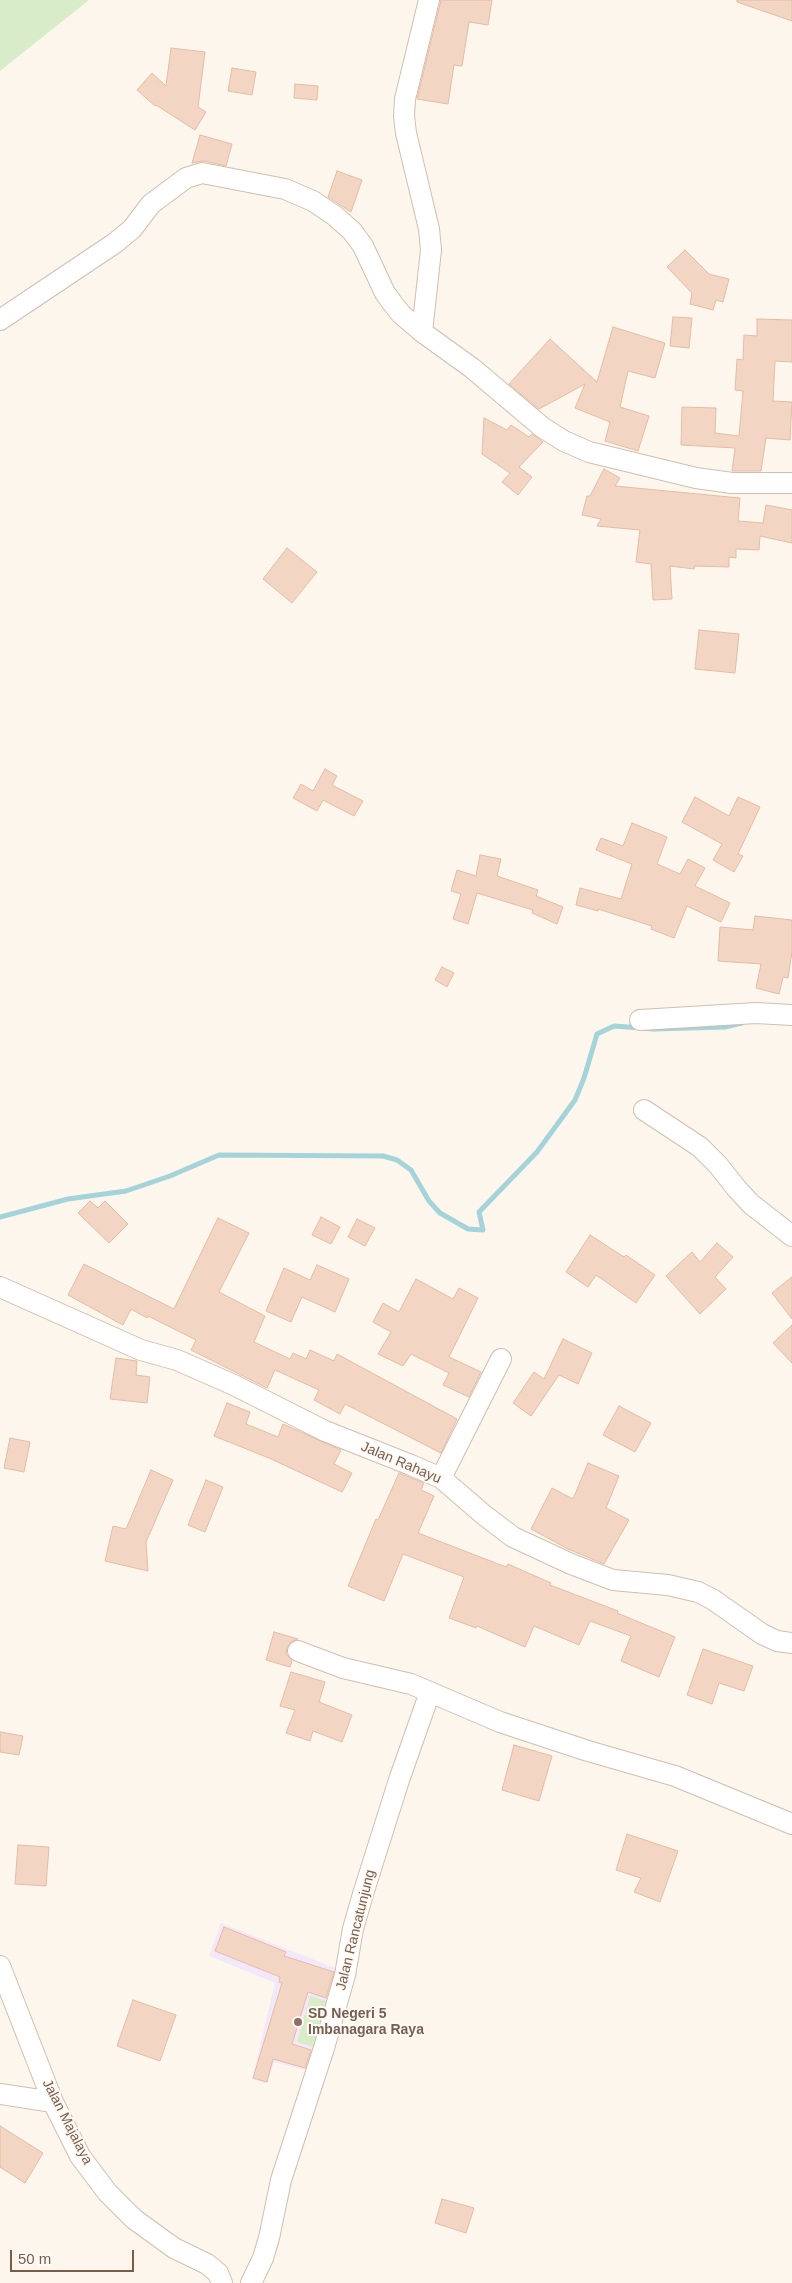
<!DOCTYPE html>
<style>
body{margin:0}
#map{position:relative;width:792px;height:2283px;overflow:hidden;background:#fdf6ec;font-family:Helvetica,sans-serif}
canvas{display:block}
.scale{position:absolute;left:10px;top:2250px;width:124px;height:22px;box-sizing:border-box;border:2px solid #7a5c4d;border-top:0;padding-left:6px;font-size:15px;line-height:18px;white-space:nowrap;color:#7a5c4d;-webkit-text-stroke:4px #fffaf3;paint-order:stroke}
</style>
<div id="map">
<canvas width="792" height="2283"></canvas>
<div class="scale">50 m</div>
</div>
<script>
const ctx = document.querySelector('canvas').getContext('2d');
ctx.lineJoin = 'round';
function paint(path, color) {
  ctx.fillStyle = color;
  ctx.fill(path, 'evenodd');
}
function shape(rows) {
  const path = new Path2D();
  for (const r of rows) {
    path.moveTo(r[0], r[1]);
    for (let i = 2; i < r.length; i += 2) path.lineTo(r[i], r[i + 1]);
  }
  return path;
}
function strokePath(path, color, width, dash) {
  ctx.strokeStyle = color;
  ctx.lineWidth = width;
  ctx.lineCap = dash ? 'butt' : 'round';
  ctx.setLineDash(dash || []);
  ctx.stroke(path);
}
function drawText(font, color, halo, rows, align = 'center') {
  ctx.font = font + ' Helvetica,sans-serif';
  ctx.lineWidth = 4;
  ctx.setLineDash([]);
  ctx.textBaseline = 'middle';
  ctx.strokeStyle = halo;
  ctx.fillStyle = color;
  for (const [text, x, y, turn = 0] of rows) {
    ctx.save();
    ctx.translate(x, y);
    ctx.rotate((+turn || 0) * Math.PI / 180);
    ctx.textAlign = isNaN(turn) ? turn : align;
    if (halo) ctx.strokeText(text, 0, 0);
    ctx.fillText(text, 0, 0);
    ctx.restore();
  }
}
paint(shape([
 [221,1923,345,1972,315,2073,274,2062,267,2084,252,2079,275,1983,209,1956]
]), '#f3e8fa');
paint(shape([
 [0,0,89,0,0,71],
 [310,1996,333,2003,320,2049,297,2042]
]), '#d8ecc9');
strokePath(shape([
 [0,1217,68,1199,126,1191,170,1176,219,1155,383,1156,397,1160,411,1170,429,1201,440,1213,468,1229,483,1230,479,1212,537,1152,575,1100,584,1078,597,1034,614,1026,654,1029,725,1027,742,1023]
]), '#a5d3da', 5);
const building = shape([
 [441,0,492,0,488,25,469,22,462,66,454,65,448,104,417,99,441,0],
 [737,0,792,0,792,21,737,2,737,0],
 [171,48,205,52,198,107,206,112,195,130,156,105,155,106,137,90,152,73,166,86,171,48],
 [232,68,256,72,252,95,228,91,232,68],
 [295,84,318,86,317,100,294,98,295,84],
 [200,135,232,144,226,166,204,161,192,163,200,135],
 [337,171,362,180,351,212,328,197,337,171],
 [685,250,709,274,729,279,723,302,716,300,713,310,690,304,692,293,667,267,685,250],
 [673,317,692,318,689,348,670,346,673,317],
 [757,319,792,320,792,362,775,361,773,401,792,402,790,440,766,438,761,471,732,471,735,448,681,445,682,407,716,408,715,433,739,436,743,391,735,390,737,359,743,360,744,335,757,336,757,319],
 [613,327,665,343,655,378,628,371,620,407,649,416,638,451,605,441,610,422,575,408,585,384,539,409,509,384,550,339,597,382,613,327],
 [484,418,507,430,511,425,529,437,532,434,543,442,519,467,532,477,518,495,502,482,510,473,482,454,484,418],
 [604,469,620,478,615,486,740,498,738,521,763,523,766,505,792,510,792,543,760,536,759,550,736,549,736,558,729,557,729,567,695,566,694,569,670,566,672,599,653,600,651,564,636,562,640,530,597,526,601,519,582,515,587,496,590,496,604,469],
 [287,548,317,572,292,603,263,579,287,548],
 [699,630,739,634,735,673,695,669,699,630],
 [325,769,337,776,332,785,363,801,354,816,323,800,317,811,293,798,301,784,313,791,325,769],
 [695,797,729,816,738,797,760,807,738,854,743,856,734,872,713,860,722,844,682,822,695,797],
 [632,823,667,837,657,864,680,874,688,859,705,868,695,886,730,903,721,922,687,906,674,938,651,929,652,926,598,909,598,911,576,905,580,888,621,899,632,864,596,850,601,838,623,846,632,823],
 [480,855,501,859,497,876,538,890,536,896,563,907,557,924,532,913,533,910,477,893,468,924,453,919,461,894,451,891,457,870,476,876,480,855],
 [755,916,792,920,792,952,788,978,783,977,779,994,756,988,761,964,718,961,720,927,753,930,755,916],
 [442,967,454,973,447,987,435,980,442,967],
 [90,1201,98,1208,105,1201,128,1224,109,1243,78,1213,90,1201],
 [321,1217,340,1227,331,1244,312,1235,321,1217],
 [218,1218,249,1233,219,1292,265,1316,254,1342,290,1359,293,1353,306,1359,310,1350,334,1361,337,1354,457,1419,441,1453,345,1404,340,1414,314,1400,319,1390,275,1370,267,1388,191,1350,196,1340,148,1316,147,1318,131,1309,123,1325,68,1295,84,1264,174,1309,218,1218],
 [357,1219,375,1228,365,1246,348,1237,357,1219],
 [590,1235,624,1257,626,1255,655,1275,636,1303,596,1275,588,1287,566,1272,590,1235],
 [717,1243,733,1257,715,1277,726,1289,700,1314,666,1276,692,1252,700,1262,717,1243],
 [317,1265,349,1279,335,1312,302,1297,291,1322,266,1311,284,1268,310,1280,317,1265],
 [792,1277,792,1319,772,1293,792,1277],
 [416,1279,453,1299,459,1288,478,1298,449,1357,481,1372,469,1397,443,1385,449,1373,411,1354,403,1366,378,1354,391,1332,373,1322,383,1303,399,1312,416,1279],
 [792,1325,792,1363,773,1343,792,1325],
 [563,1339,592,1353,578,1384,559,1375,531,1416,513,1403,534,1372,544,1379,563,1339],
 [116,1358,137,1361,136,1375,150,1377,147,1403,110,1399,116,1358],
 [227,1403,250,1412,246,1424,278,1437,283,1424,341,1450,334,1464,352,1473,342,1492,269,1458,214,1436,227,1403],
 [619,1406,651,1423,635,1452,603,1435,619,1406],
 [10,1438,30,1442,24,1472,4,1468,10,1438],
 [588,1463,619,1476,606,1508,629,1520,604,1564,568,1549,531,1529,552,1488,573,1499,588,1463],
 [151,1470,173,1480,146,1542,148,1571,105,1561,113,1526,126,1529,151,1470],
 [399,1473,424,1483,421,1490,434,1496,418,1533,506,1567,508,1564,551,1583,550,1585,618,1611,617,1613,675,1637,659,1677,621,1661,631,1636,590,1621,579,1645,534,1626,525,1647,477,1626,476,1628,449,1618,464,1577,403,1554,384,1601,348,1586,376,1519,378,1520,399,1473],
 [206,1480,223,1487,205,1532,188,1525,206,1480],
 [274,1632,298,1639,291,1642,287,1647,286,1653,292,1661,290,1667,266,1660,274,1632],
 [703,1649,753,1666,744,1691,719,1683,712,1704,687,1695,703,1649],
 [291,1672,325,1682,319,1702,352,1715,342,1742,313,1731,310,1741,286,1733,295,1710,280,1706,291,1672],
 [0,1732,23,1736,19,1755,0,1752,0,1732],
 [514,1745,552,1756,539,1801,502,1790,514,1745],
 [627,1834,678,1851,660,1902,634,1892,641,1878,616,1870,627,1834],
 [18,1845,49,1847,46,1886,15,1884,18,1845],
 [224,1927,286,1952,284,1956,334,1972,326,1998,308,1992,292,2044,311,2050,305,2068,273,2059,267,2082,253,2078,282,1983,279,1982,280,1977,215,1951,224,1927],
 [133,2000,176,2015,160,2061,117,2046,133,2000],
 [0,2126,43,2153,25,2183,0,2167,0,2126],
 [442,2199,474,2208,466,2233,435,2223,442,2199]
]);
paint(building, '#f3d5c3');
strokePath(building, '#e6bba3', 1);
const street = shape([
 [429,0,405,99,404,116,406,133,429,229,431,250,422,332,472,368,542,427,564,441,589,452,696,478,732,483,792,483],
 [0,320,115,243,132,229,151,204,186,178,202,173,285,189,313,201,335,216,352,231,363,246,385,293,393,304,401,314,422,332],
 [640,1020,756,1013,792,1015],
 [644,1110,700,1147,718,1165,737,1189,751,1204,792,1236],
 [0,1287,141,1350,177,1360,234,1385,325,1431,411,1465,441,1478,484,1515,513,1537,571,1564,613,1580,668,1585,698,1592,712,1599,762,1634,777,1641,792,1643],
 [441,1478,501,1359],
 [298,1651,343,1668,411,1684,500,1722,588,1751,675,1776,792,1824],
 [0,1966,53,2102,80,2156,107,2192,134,2219,174,2248,207,2264,218,2273,222,2283],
 [0,2094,53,2102],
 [251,2283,263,2258,269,2238,281,2180,324,2048,345,1975,353,1929,363,1894,399,1780,430,1692]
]);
strokePath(street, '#d1beb0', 22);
strokePath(street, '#fff', 20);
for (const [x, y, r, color] of [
 [298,2022,5,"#8d6e63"]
]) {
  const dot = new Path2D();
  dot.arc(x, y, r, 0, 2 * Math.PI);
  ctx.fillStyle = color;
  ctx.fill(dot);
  strokePath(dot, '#fffaf3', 2);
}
drawText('14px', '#7a5c4d', '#fffaf3', [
 ["Jalan Rahayu",401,1463,23],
 ["Jalan Rancatunjung",356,1930,-76],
 ["Jalan Majalaya",67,2122,63]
]);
drawText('bold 14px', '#785e54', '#fffaf3', [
 ["SD Negeri 5",308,2014],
 ["Imbanagara Raya",308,2030]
], 'left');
</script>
